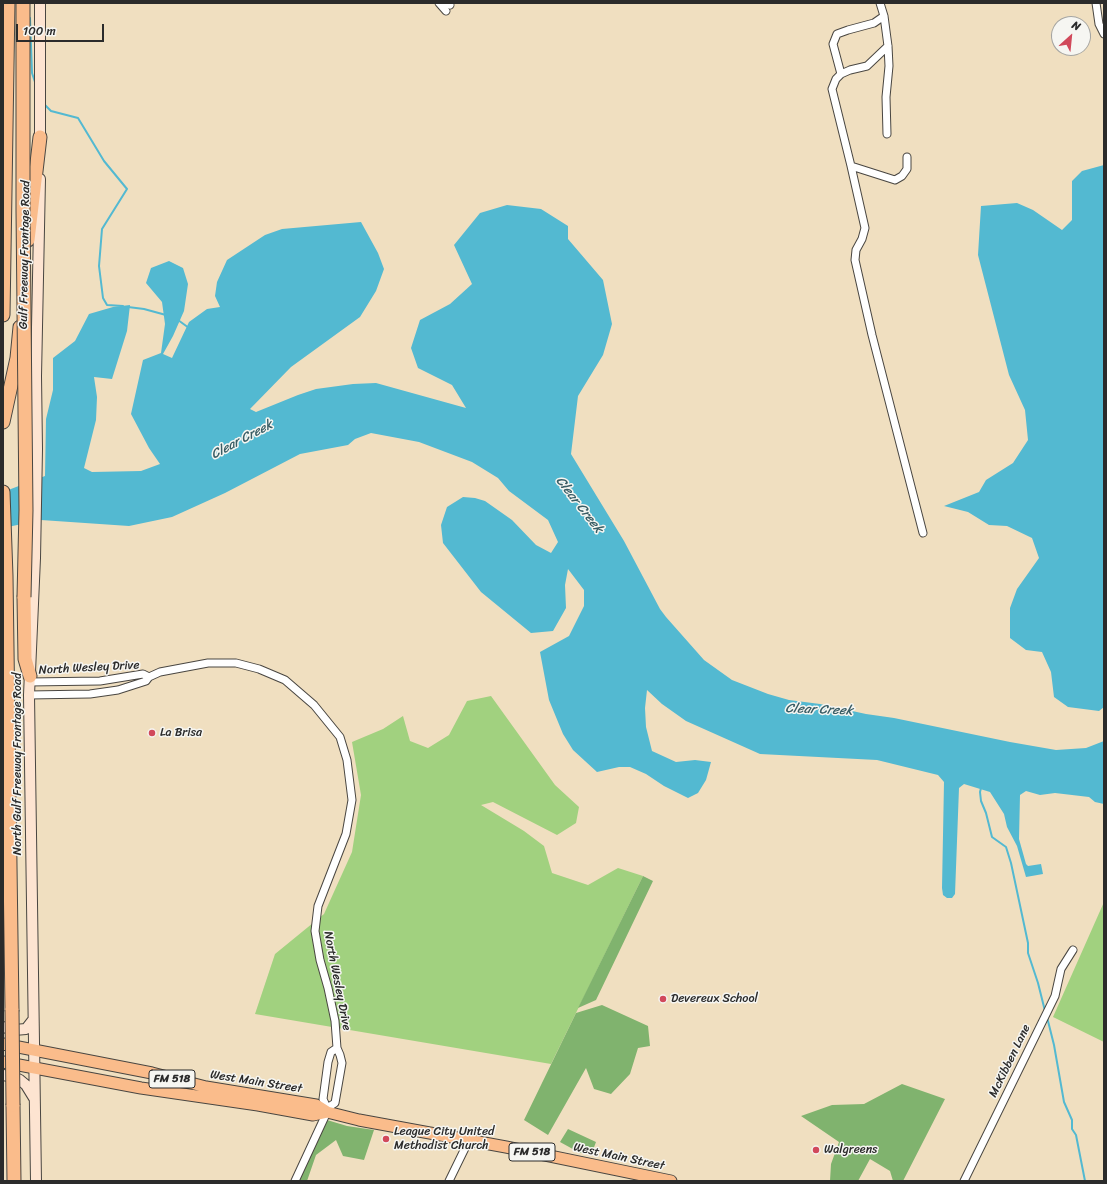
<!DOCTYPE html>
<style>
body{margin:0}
#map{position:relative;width:1107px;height:1184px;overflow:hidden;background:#f0dfc0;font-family:Sriracha,sans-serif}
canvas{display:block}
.frame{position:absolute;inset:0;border:4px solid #2b2b2b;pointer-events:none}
.north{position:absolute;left:1051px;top:16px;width:40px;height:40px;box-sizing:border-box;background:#f6f6f2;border:1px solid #a5a5a2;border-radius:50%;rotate:27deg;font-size:11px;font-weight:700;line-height:16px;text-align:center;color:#2b2b2b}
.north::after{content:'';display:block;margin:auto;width:14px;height:18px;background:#d1495b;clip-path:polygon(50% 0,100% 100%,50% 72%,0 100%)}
.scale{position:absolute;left:16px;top:24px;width:88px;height:18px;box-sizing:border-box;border:2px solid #2b2b2b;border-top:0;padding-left:5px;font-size:12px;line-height:14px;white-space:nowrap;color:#2b2b2b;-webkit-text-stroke:3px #f6f6f2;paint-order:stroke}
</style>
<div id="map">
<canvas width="1107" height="1184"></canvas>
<div class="frame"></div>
<div class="north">N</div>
<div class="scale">100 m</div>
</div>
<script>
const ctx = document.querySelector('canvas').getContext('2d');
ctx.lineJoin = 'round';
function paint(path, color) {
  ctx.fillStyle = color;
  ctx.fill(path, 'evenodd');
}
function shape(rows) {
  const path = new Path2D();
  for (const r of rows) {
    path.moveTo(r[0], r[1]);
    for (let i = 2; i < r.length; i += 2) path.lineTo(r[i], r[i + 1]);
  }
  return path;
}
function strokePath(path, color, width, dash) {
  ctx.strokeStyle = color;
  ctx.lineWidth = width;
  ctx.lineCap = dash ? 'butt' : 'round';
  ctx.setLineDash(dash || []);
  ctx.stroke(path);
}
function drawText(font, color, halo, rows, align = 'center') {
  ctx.font = font + ' Sriracha,sans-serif';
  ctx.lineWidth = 3;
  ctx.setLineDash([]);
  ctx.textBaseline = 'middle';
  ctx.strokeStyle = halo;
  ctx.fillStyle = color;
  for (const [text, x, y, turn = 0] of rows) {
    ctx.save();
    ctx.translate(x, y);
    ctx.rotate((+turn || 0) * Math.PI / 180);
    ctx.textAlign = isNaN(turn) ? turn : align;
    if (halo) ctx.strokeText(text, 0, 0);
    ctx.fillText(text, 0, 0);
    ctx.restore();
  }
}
paint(shape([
 [491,696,555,785,579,807,576,823,557,835,493,802,481,805,524,831,544,846,552,873,588,885,618,868,643,876,551,1064,255,1014,275,954,324,914,352,852,361,795,352,742,383,729,403,716,410,741,428,748,449,735,467,701],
 [1104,902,1104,1042,1053,1017]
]), '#a1d17f');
paint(shape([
 [643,876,653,881,596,1000,578,1008],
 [602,1005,648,1026,650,1046,638,1048,630,1074,611,1094,594,1089,586,1068,548,1135,524,1120,576,1013],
 [902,1084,945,1099,903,1181,893,1181,890,1171,870,1159,858,1181,830,1181,831,1164,839,1142,801,1116,832,1105,864,1104],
 [327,1120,347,1126,374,1130,364,1160,343,1156,336,1140,316,1155,307,1181,297,1181],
 [568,1129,596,1142,593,1150,580,1153,560,1142]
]), '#80b36e');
paint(shape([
 [1104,165,1104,707,1099,711,1068,707,1054,697,1051,672,1042,652,1026,650,1010,638,1010,608,1017,589,1039,558,1032,538,1007,526,989,525,968,512,944,506,979,492,986,480,1013,463,1028,440,1025,410,1009,375,978,255,981,206,1017,203,1033,210,1062,230,1072,220,1072,181,1082,171],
 [507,205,541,209,568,226,568,239,603,280,612,324,603,355,578,396,571,454,624,541,660,609,666,617,704,660,732,680,768,694,789,700,820,704,866,714,894,718,1010,742,1056,750,1086,748,1104,741,1104,791,1103,795,1104,804,1095,802,1089,797,1055,793,1040,795,1026,791,1020,795,1019,839,1026,864,1028,866,1041,864,1043,874,1026,877,1017,846,1007,827,1004,814,990,792,964,784,959,788,955,894,952,898,947,898,943,895,942,888,944,782,938,775,877,760,760,754,686,721,662,704,647,690,645,708,646,727,652,751,676,762,695,760,711,762,706,780,698,793,688,798,664,786,646,774,630,767,619,767,597,772,573,750,563,734,549,700,540,652,569,636,584,606,584,590,568,569,565,585,566,608,553,631,531,633,481,592,443,543,441,525,447,507,463,497,475,498,485,501,512,520,536,545,551,553,558,542,548,520,509,491,498,478,472,462,419,442,371,433,355,439,348,445,300,454,225,493,172,517,129,526,41,520,3,528,3,492,45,476,46,419,53,390,53,358,75,341,89,314,113,307,130,305,127,331,112,379,94,377,97,397,96,420,84,468,92,472,141,471,160,464,149,448,131,414,143,360,161,353,165,324,162,302,146,283,151,268,169,261,183,268,188,284,184,311,173,336,163,354,172,358,189,322,207,309,220,307,215,296,217,282,227,260,265,235,282,229,361,222,378,253,384,269,376,291,360,317,291,367,250,409,256,412,298,395,316,389,353,384,376,383,466,408,452,385,418,368,411,348,420,320,450,304,472,284,454,245,480,213]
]), '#53b9d1');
strokePath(shape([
 [30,18,32,73,36,85],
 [43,103,51,111,78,118,104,161,127,189,102,229,99,266,103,298,107,305,123,306],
 [128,307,144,309,166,315],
 [178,320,189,328],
 [981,788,980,792,981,801,986,813,992,837,1006,847,1011,863,1028,943,1028,953,1038,983,1045,1011],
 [1047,1017,1054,1045,1064,1102,1072,1120,1072,1129,1076,1135,1085,1181]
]), '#53b9d1', 2);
const street = shape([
 [439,3,446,11],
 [448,3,450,5],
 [880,3,884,16,888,46,889,66,886,97,887,134],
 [1096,3,1099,24,1104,34],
 [888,46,867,66,850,70,841,74,836,79,832,89,851,166,895,180,902,176,907,169,907,157],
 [841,74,833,44,837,34,848,30,874,23,884,16],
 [851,166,865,228,862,239,856,250,855,260,872,335,923,533],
 [29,682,100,681,143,674,149,677],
 [29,695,90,694,118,690,146,681,149,677,160,672,208,663,236,663,259,669,285,680,314,705,340,737,347,760,352,800,346,834,318,906,315,931,320,960,328,988,335,1021,337,1048,340,1055,342,1063,335,1103,327,1108],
 [295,1181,327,1112,327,1108,323,1099,328,1062,331,1052,337,1048],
 [449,1181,469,1140],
 [964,1181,1055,996,1061,969,1073,950]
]);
const secondary = shape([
 [40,3,40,143],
 [3,1027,14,1030,26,1029,33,1020],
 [3,1075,14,1077,20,1080,26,1085,34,1098],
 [36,1181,29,695,35,558,37,449,36,376,40,179]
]);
const primary = shape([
 [3,1044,152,1073,206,1087,316,1105,327,1112,359,1120,506,1147,671,1181],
 [3,1062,141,1088,258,1105,313,1115,327,1112]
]);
const highway = shape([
 [28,240,40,137],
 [3,315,8,3],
 [3,422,17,358,20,327],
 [3,492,6,576,12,1010],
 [24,597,25,659,30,676],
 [13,1105,14,1181]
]);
strokePath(street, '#494641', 9);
strokePath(secondary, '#494641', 12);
strokePath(primary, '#494641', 13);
strokePath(highway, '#494641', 15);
strokePath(street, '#fff', 7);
strokePath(secondary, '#fde4d1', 10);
strokePath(primary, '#fabc8b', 11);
strokePath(highway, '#fabc8b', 13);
const highwayBridge = shape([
 [23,3,23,210,26,510,24,597],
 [12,1010,13,1105]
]);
strokePath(highwayBridge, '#494641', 15, []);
strokePath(highwayBridge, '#fabc8b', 13);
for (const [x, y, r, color] of [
 [152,733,4,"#d1495b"],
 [663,999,4,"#d1495b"],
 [386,1139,4,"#d1495b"],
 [816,1150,4,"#d1495b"]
]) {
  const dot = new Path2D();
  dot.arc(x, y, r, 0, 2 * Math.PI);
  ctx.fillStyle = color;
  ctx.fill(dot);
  strokePath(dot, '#f6f6f2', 1.5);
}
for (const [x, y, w] of [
 [172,1079,46],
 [532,1152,46]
]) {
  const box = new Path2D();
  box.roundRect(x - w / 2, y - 9, w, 18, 3);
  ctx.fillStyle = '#f6f6f2';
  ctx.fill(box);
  strokePath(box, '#2b2b2b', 1);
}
drawText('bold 11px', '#2b2b2b', null, [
 ["FM 518",172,1079],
 ["FM 518",532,1152]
]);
drawText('12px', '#2b2b2b', '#f6f6f2', [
 ["Gulf Freeway Frontage Road",25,255,-89],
 ["North Wesley Drive",89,668,-3],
 ["North Gulf Freeway Frontage Road",18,764,-90],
 ["North Wesley Drive",337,981,79],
 ["McKibben Lane",1010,1061,-64],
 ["West Main Street",256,1082,9],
 ["West Main Street",619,1157,12]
]);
drawText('12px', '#2b2b2b', '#f6f6f2', [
 ["La Brisa",160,733],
 ["Devereux School",671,999],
 ["League City United",394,1132],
 ["Methodist Church",394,1146],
 ["Walgreens",824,1150]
], 'left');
drawText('italic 13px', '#395d65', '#f6f6f2', [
 ["Clear Creek",242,440,-28],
 ["Clear Creek",579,505,52],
 ["Clear Creek",819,710,2]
]);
</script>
